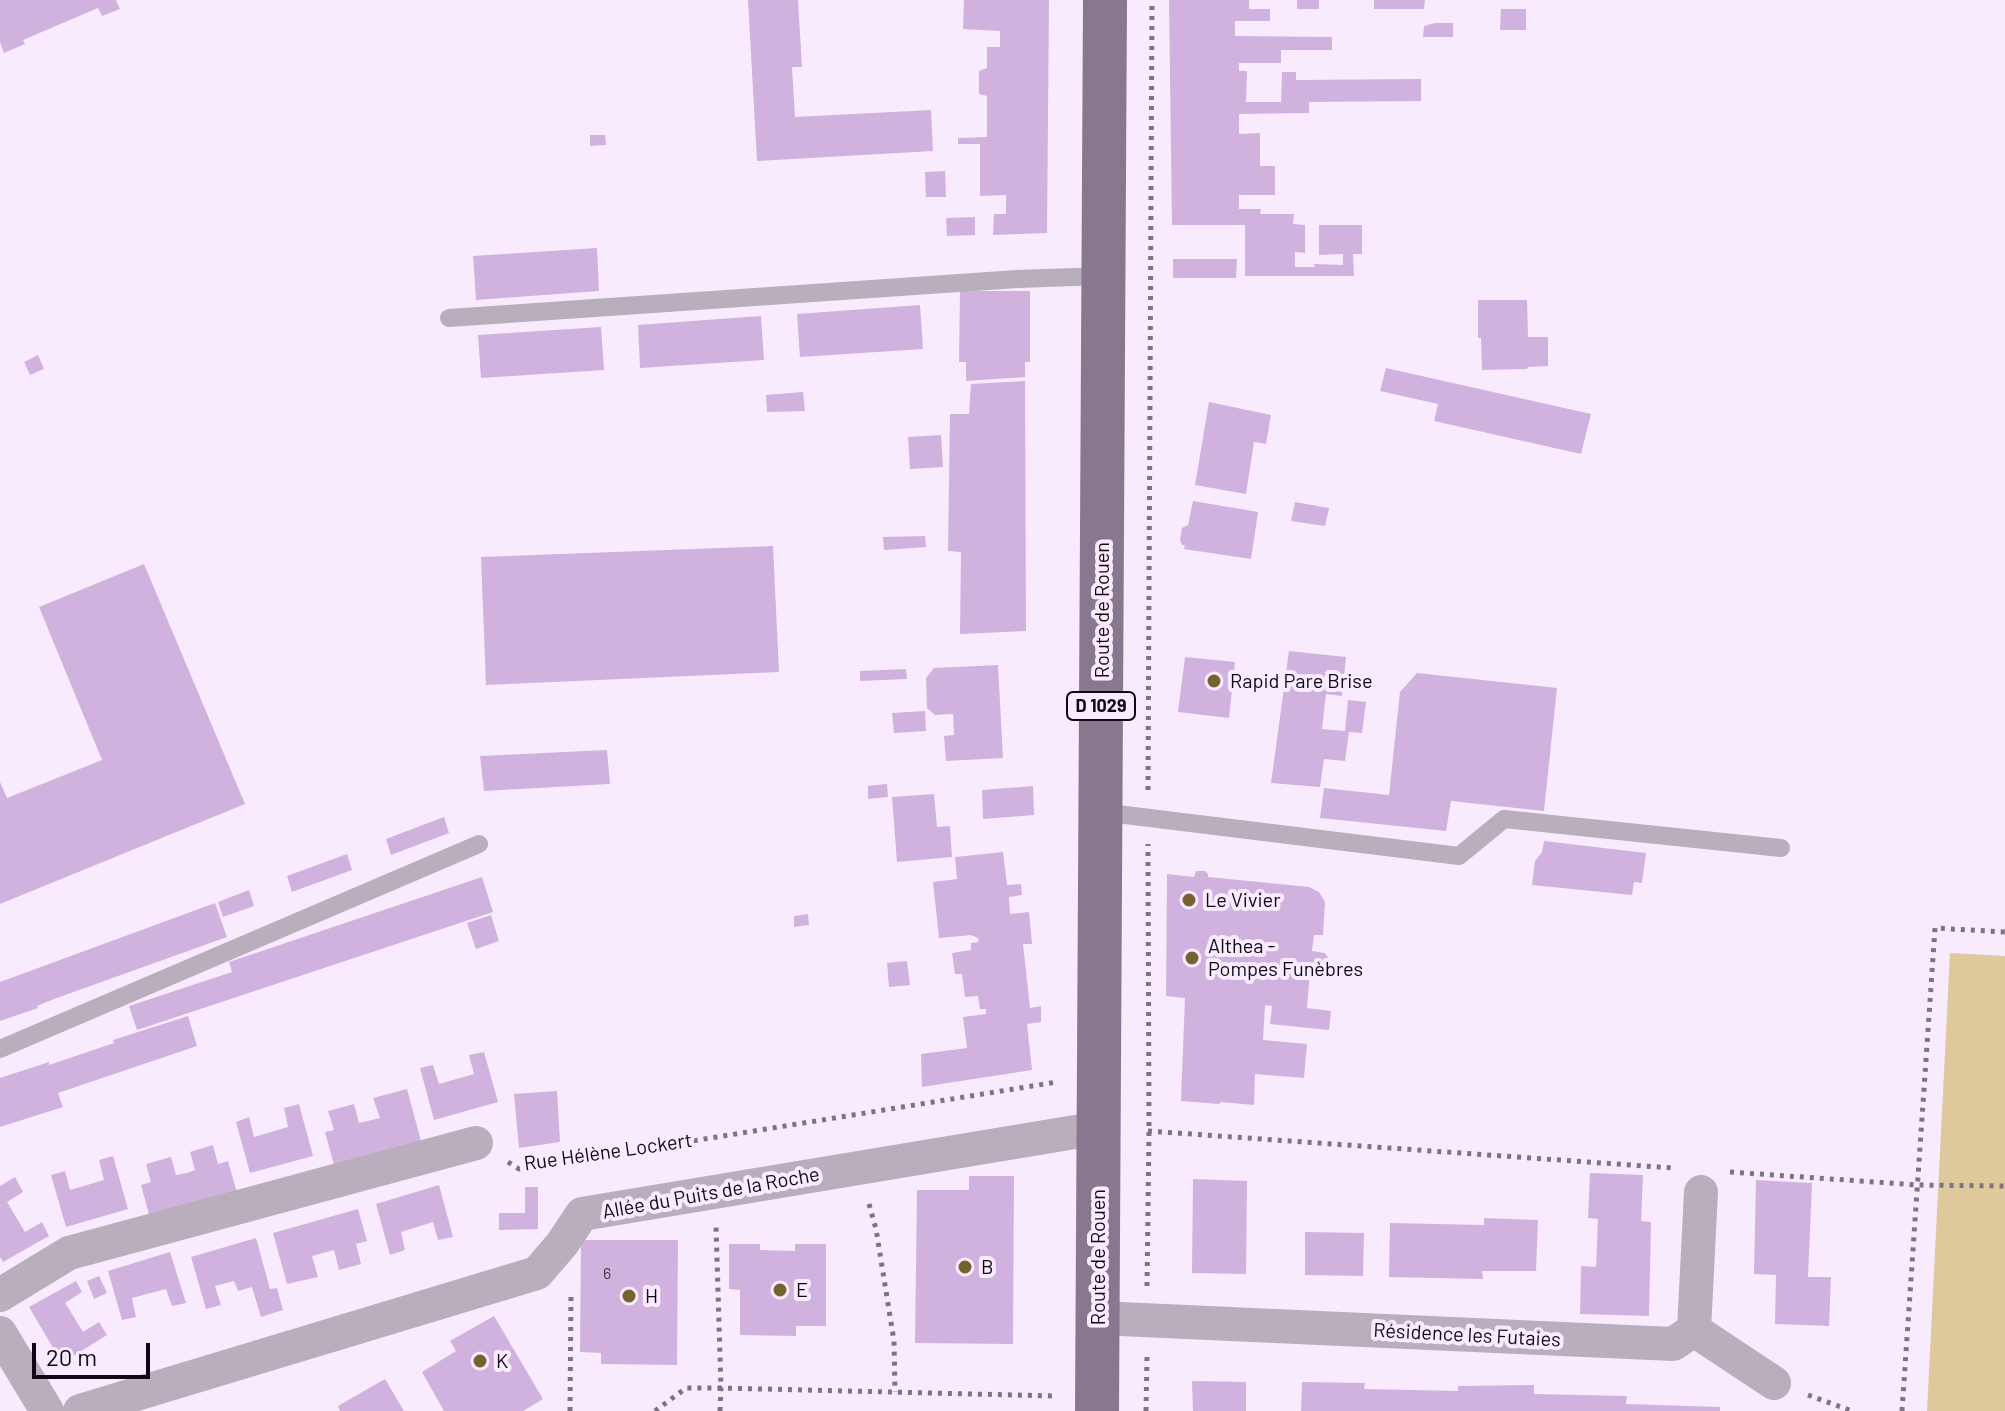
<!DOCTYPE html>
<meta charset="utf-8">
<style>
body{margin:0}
#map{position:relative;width:2005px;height:1411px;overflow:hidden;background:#f8ebfe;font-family:Barlow,sans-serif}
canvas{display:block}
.scale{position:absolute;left:32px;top:1343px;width:118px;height:36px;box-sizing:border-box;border:4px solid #100913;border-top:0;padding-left:10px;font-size:24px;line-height:28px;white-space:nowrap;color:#100913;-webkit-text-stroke:6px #f8ebfe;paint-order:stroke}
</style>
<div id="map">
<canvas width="2005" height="1411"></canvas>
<div class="scale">20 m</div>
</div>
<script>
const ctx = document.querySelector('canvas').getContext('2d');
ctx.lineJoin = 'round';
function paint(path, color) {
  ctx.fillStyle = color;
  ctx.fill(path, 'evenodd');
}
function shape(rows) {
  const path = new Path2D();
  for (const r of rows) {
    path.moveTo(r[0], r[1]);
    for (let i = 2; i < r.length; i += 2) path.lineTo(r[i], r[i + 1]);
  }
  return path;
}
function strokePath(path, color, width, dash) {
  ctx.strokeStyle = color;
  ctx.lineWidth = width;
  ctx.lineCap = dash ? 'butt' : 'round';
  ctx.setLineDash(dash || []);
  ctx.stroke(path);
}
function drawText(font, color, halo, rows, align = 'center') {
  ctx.font = font + ' Barlow,sans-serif';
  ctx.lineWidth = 8;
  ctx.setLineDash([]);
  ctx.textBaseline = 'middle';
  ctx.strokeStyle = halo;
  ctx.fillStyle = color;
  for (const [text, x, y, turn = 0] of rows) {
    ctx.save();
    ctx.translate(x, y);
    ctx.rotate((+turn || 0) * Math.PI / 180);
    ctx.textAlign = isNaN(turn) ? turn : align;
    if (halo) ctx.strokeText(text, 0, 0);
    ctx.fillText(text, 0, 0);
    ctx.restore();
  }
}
paint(shape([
 [1950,953,2005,956,2005,1411,1927,1411]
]), '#dec99c');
paint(shape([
 [0,0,116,0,120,9,102,16,98,8,23,40,25,44,4,53,0,42],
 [748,0,798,0,802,67,792,67,795,117,931,110,933,151,757,161],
 [964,0,1049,0,1047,233,993,235,994,214,1006,214,1006,195,980,196,980,144,958,144,958,138,987,137,987,96,979,94,979,71,987,68,987,47,1000,47,1000,31,963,29],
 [1169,0,1249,0,1249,9,1270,9,1270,21,1235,21,1235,36,1332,37,1332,50,1281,50,1281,63,1239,63,1239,71,1247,71,1246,102,1281,102,1282,72,1296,72,1296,80,1421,79,1421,101,1309,102,1309,113,1239,114,1239,134,1260,133,1260,166,1275,166,1275,195,1239,195,1239,209,1261,209,1260,214,1294,214,1293,224,1305,225,1305,253,1295,252,1295,267,1315,267,1314,264,1343,265,1343,254,1319,255,1319,225,1362,225,1362,254,1353,254,1354,276,1245,276,1245,225,1172,225],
 [1297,0,1319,0,1319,9,1297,9],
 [1374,0,1425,0,1424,9,1374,9],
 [1501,9,1526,9,1526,30,1500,30],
 [1435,23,1453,23,1453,37,1423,37,1424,26],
 [590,135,605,135,606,145,590,146],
 [945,171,946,197,926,197,925,172],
 [975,217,975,235,947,236,946,218],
 [597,248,599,291,476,300,473,256],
 [1173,259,1237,259,1236,278,1173,278],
 [960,291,1030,291,1030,362,1025,362,1025,377,966,381,966,362,959,362],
 [1478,300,1527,300,1528,337,1548,337,1548,366,1528,367,1527,369,1482,370,1481,338,1478,338],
 [920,305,923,349,800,357,797,314],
 [761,316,764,360,640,368,638,325],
 [601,327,604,370,481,378,478,335],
 [38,355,44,369,30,375,24,362],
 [1386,368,1591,414,1581,454,1434,421,1438,404,1380,391],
 [1025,381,1026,631,960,634,961,552,948,551,950,414,969,414,971,384],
 [803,392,805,411,767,412,766,395],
 [1209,402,1271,415,1266,444,1254,442,1246,494,1195,485],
 [941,435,943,467,910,469,908,437],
 [1193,501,1258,512,1251,559,1184,549,1185,545,1182,545,1180,540,1182,528,1188,525],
 [1295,502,1329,508,1325,526,1291,521],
 [925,536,926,547,884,550,883,537],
 [773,546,779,672,486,685,481,557],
 [144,564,245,804,0,904,0,782,7,798,102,760,39,607],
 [1289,651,1346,657,1342,696,1326,694,1322,729,1345,731,1348,700,1366,702,1362,733,1349,732,1345,761,1324,759,1320,787,1271,783],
 [1185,657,1235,662,1229,718,1178,712],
 [998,665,1003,758,946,761,944,736,954,735,953,714,935,715,927,708,926,678,934,668],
 [906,669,907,679,860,681,860,671],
 [1417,673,1557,688,1544,811,1451,801,1446,831,1320,818,1324,788,1389,795,1400,692],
 [925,711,926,731,894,733,892,713],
 [607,750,610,784,484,791,480,756],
 [887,784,888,797,868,799,868,786],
 [1033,786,1034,815,983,819,982,790],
 [934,794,937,827,950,826,952,857,897,862,892,797],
 [444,817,449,833,391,855,386,839],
 [1544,841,1646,853,1642,883,1634,882,1632,895,1532,885,1535,861,1542,852],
 [1003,852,1007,885,1021,884,1022,895,1009,897,1010,914,1029,912,1032,944,1023,944,1030,1008,1041,1006,1041,1022,1027,1024,1032,1070,922,1087,921,1054,967,1048,963,1017,986,1014,986,1009,980,1009,978,996,965,997,962,974,955,974,952,953,971,950,971,943,979,942,978,938,971,935,939,938,933,882,957,879,955,857],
 [347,854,352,870,292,892,287,876],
 [1196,871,1205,871,1208,874,1208,877,1309,887,1319,892,1325,902,1323,935,1314,935,1312,951,1325,953,1331,962,1326,971,1310,972,1307,1008,1331,1011,1329,1030,1270,1024,1272,1006,1265,1005,1263,1040,1307,1044,1304,1078,1255,1074,1254,1105,1221,1102,1219,1104,1181,1101,1185,998,1166,996,1167,874,1194,877],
 [482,877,493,912,137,1030,129,1006,232,972,229,962],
 [249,890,254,906,223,917,218,902],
 [215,903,227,937,54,999,37,1006,38,1008,0,1021,0,982],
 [808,914,809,925,794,927,794,916],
 [491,915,499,941,476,949,467,923],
 [907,961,910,985,889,987,887,963],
 [188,1016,197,1046,58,1093,63,1107,0,1127,0,1078,49,1062,49,1065,114,1043,113,1040],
 [484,1052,498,1102,434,1120,420,1068,433,1065,439,1084,474,1074,469,1055],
 [407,1089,421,1141,334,1165,325,1132,334,1130,328,1111,354,1104,359,1123,380,1118,373,1098],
 [557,1091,560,1142,519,1148,514,1094],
 [299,1104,313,1156,250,1173,236,1122,249,1117,254,1137,288,1127,284,1108],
 [213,1145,218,1164,228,1161,237,1193,150,1218,141,1185,151,1182,146,1164,171,1157,176,1175,187,1173,195,1170,190,1152],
 [113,1156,128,1209,66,1227,51,1175,65,1171,70,1190,77,1188,104,1180,99,1160],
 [1590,1173,1643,1175,1641,1221,1651,1222,1649,1316,1580,1314,1581,1266,1596,1267,1598,1219,1588,1218],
 [969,1176,1014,1176,1013,1344,915,1343,917,1190,969,1190],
 [15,1177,23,1192,7,1202,25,1232,42,1222,49,1236,3,1262,0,1257,0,1186],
 [1193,1179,1247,1181,1246,1274,1192,1273],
 [1756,1180,1812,1183,1808,1277,1831,1277,1829,1326,1775,1324,1776,1275,1754,1274],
 [439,1185,453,1237,438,1240,433,1222,401,1232,405,1250,390,1255,376,1204],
 [525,1187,538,1187,538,1229,499,1230,499,1213,525,1213],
 [358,1209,367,1241,356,1244,361,1264,339,1270,334,1250,312,1256,318,1277,287,1284,273,1233],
 [1484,1218,1538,1220,1536,1271,1482,1271,1483,1279,1389,1277,1390,1223,1484,1225],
 [1305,1232,1364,1233,1363,1276,1305,1275],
 [256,1238,270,1289,277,1288,283,1310,261,1317,252,1287,238,1291,234,1281,215,1286,221,1305,206,1309,191,1257],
 [581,1240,678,1240,677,1365,601,1364,601,1353,580,1352],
 [729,1244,760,1244,760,1250,795,1251,795,1244,826,1244,826,1326,796,1326,796,1336,740,1335,740,1290,729,1289],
 [170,1252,186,1303,172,1306,166,1289,132,1298,136,1317,122,1320,108,1271],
 [99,1276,107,1293,94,1299,87,1281],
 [76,1281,82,1292,65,1303,69,1309,83,1332,99,1322,107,1335,62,1363,29,1307],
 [494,1316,543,1399,523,1411,444,1411,422,1372,456,1351,450,1341],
 [385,1379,404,1411,340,1411,338,1406],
 [1192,1381,1246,1382,1246,1411,1193,1411],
 [1302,1382,1365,1383,1364,1389,1458,1391,1458,1386,1534,1385,1534,1394,1627,1396,1626,1404,1720,1407,1720,1411,1301,1411]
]), '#d1b2de');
strokePath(shape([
 [1148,790,1152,0],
 [1148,1131,1673,1168],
 [508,1162,519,1169,1057,1082],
 [1730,1172,1918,1185,2005,1186],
 [869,1204,876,1229,894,1341,895,1392],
 [1147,1286,1149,1131,1148,844],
 [1808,1395,1852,1411],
 [570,1411,571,1291],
 [655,1411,686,1388,721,1388,716,1226],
 [720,1411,721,1388,1056,1396],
 [1146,1411,1147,1356],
 [1902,1411,1935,928,2005,932]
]), '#7d7482', 5, [4, 6]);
strokePath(shape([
 [449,318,1017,279,1103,276],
 [1101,812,1459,856,1504,819,1781,848],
 [0,1049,479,844]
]), '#b8aebc', 18);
strokePath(shape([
 [0,1295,69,1253,476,1143],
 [1098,1318,1673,1344,1694,1330,1701,1192],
 [1694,1330,1774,1383],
 [0,1333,47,1411],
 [80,1411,537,1273,562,1244,582,1214,1099,1128]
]), '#b8aebc', 34);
strokePath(shape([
 [1097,1411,1105,0]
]), '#897790', 44);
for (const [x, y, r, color] of [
 [1214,681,8,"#776130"],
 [1189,900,8,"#776130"],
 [1192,958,8,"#776130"],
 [965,1267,8,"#776130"],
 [780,1290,8,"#776130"],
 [629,1296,8,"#776130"],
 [480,1361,8,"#776130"]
]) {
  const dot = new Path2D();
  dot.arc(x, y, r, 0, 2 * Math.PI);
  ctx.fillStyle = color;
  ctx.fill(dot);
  strokePath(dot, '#f8ebfe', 3);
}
drawText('16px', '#403346', null, [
 ["6",607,1274]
]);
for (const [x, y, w] of [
 [1101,706,68]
]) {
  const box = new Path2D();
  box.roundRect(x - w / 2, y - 14, w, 28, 6);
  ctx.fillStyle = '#f8ebfe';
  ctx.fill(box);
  strokePath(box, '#100913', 2);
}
drawText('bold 18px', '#100913', null, [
 ["D 1029",1101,706]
]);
drawText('20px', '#100913', '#f8ebfe', [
 ["Route de Rouen",1102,610,-90],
 ["Rue Hélène Lockert",608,1152,-8],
 ["Allée du Puits de la Roche",711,1193,-10],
 ["Route de Rouen",1098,1257,-90],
 ["Résidence les Futaies",1467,1335,3]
]);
drawText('20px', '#100913', '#f8ebfe', [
 ["Rapid Pare Brise",1230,681],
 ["Le Vivier",1205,900],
 ["Althea -",1208,946],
 ["Pompes Funèbres",1208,969],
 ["B",981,1267],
 ["E",796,1290],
 ["H",645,1296],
 ["K",496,1361]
], 'left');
</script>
